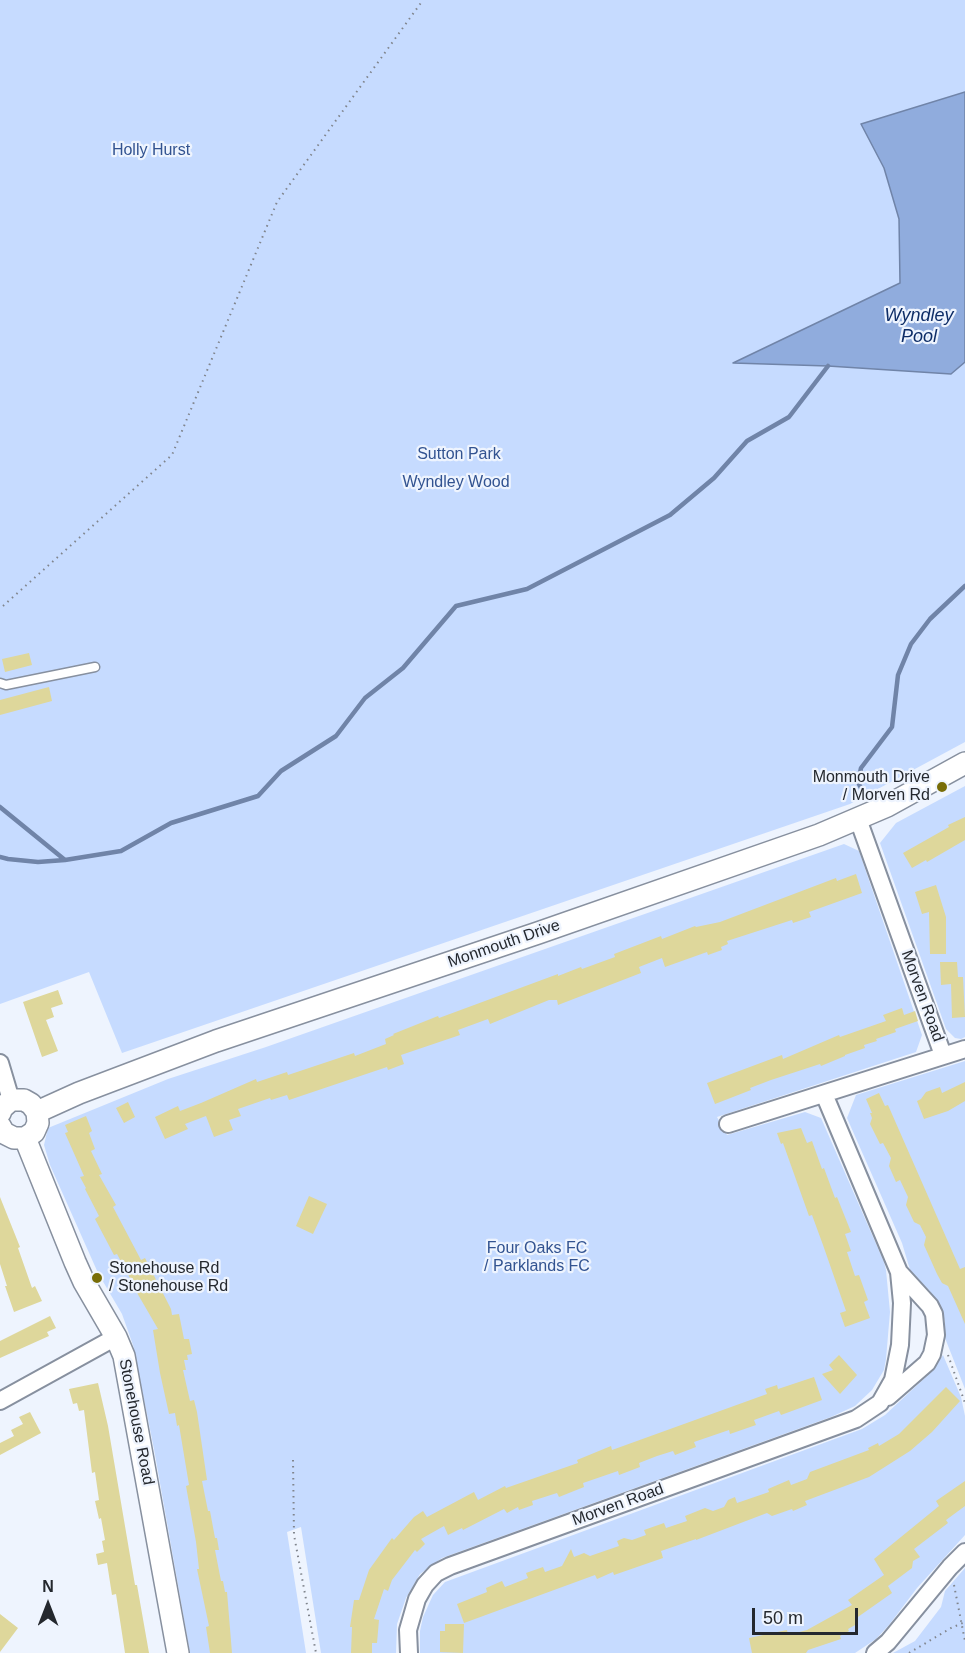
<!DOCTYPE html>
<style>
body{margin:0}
#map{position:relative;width:965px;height:1653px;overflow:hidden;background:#eef4fe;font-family:Helvetica,sans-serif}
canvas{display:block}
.north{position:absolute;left:18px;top:1575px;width:60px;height:60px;-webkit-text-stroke:4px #eef4fe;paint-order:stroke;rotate:0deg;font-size:16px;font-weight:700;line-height:24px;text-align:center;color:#24282e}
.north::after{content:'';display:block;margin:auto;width:21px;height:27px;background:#24282e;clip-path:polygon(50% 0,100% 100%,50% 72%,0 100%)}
.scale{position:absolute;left:752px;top:1608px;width:106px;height:27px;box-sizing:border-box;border:3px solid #24282e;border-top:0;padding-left:8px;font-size:18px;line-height:21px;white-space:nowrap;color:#24282e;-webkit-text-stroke:4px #eef4fe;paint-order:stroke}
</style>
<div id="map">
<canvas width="965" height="1653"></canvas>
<div class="north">N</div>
<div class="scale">50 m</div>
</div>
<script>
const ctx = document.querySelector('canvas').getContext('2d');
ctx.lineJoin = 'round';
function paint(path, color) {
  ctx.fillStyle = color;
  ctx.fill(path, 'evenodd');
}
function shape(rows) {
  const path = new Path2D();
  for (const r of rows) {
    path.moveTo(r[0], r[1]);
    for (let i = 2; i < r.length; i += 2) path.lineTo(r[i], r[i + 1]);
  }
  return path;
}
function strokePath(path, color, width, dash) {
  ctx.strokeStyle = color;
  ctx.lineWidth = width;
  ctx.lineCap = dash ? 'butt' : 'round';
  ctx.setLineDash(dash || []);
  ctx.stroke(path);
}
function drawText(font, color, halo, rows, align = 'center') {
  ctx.font = font + ' Helvetica,sans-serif';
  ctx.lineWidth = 4.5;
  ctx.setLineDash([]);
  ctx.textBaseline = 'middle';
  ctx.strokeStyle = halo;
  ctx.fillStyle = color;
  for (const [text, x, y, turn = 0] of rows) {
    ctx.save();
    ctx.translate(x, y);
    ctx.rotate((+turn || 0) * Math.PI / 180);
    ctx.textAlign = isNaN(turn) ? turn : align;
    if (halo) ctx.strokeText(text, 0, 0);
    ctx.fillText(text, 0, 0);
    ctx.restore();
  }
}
paint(shape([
 [0,0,965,0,965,742,850,804,122,1053,89,972,0,1004],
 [965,786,965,1037,961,1039,955,1038,946,1029,880,843,896,823],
 [844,844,859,851,922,1035,916,1052,717,1117,727,1135,805,1112,821,1118,884,1262,886,1270,890,1312,886,1359,884,1370,872,1390,855,1406,831,1417,442,1558,420,1574,406,1598,397,1624,396,1653,321,1653,301,1527,287,1532,306,1653,190,1653,154,1449,133,1345,122,1314,98,1273,50,1165,44,1145,48,1128,168,1079,266,1047],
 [965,1061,965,1389,945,1338,945,1323,942,1310,929,1290,911,1273,902,1243,847,1118,856,1095],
 [943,1355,961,1397,965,1416,965,1535,917,1588,889,1625,876,1639,855,1653,420,1653,420,1631,423,1617,433,1595,445,1582,862,1429,885,1415,928,1375],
 [965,1568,965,1653,893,1653,915,1641,941,1607,945,1591]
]), '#c6dbff');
const water = shape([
 [965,92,965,362,951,374,828,366,733,363,900,283,899,219,884,168,861,124,965,92]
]);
paint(water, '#90acdd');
strokePath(water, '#7084a8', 1.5);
strokePath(shape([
 [861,788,858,782,861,768,892,727,898,675,911,644,930,619,965,586],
 [0,807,65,860,121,851,171,823,258,796,281,771,336,736,365,698,403,668,456,606,527,589,670,515,714,478,747,441,789,417,828,366],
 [0,857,8,859,38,862,65,860]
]), '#7084a8', 4.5);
paint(shape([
 [29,653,32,665,5,672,2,659],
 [49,687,52,701,0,715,0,700],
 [965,817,965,840,927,862,926,860,912,868,903,853,949,827,948,825],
 [856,874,862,893,809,912,811,917,793,923,792,920,727,941,728,944,721,947,722,950,708,955,707,952,665,967,662,958,639,967,641,973,558,1005,557,1000,549,1000,490,1024,488,1019,458,1030,460,1035,401,1055,404,1064,388,1070,387,1067,289,1100,287,1095,271,1100,270,1098,238,1109,241,1116,229,1120,233,1130,214,1137,206,1116,185,1124,188,1129,165,1139,155,1117,178,1106,180,1111,201,1103,256,1079,257,1082,287,1072,288,1075,354,1053,355,1056,386,1044,385,1039,394,1035,393,1034,438,1016,439,1018,558,974,558,976,581,967,582,969,615,957,614,954,661,936,662,939,695,926,696,927,720,922,836,878,837,881],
 [936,885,946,917,946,954,930,954,929,912,922,914,915,892],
 [940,962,957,962,958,977,963,977,965,1017,952,1018,951,984,941,985],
 [58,990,63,1004,51,1008,54,1017,46,1020,58,1051,42,1057,23,1002],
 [902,1008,904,1015,915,1011,918,1021,895,1029,896,1032,876,1039,877,1041,864,1045,865,1048,845,1055,845,1056,821,1066,820,1064,771,1080,750,1088,751,1090,715,1104,707,1083,782,1055,783,1059,839,1035,840,1037,886,1021,883,1015],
 [965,1082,965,1101,948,1111,924,1119,917,1101,921,1099,926,1092,940,1087,942,1093],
 [879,1093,885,1106,888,1105,960,1269,965,1267,965,1324,948,1286,942,1283,937,1274,924,1245,926,1237,920,1225,914,1222,906,1205,908,1197,900,1180,896,1182,889,1166,891,1158,883,1143,880,1144,870,1124,872,1118,870,1113,872,1113,866,1099],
 [128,1102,135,1117,124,1123,116,1108],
 [86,1116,92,1131,89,1133,95,1149,91,1151,102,1174,99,1175,116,1205,113,1207,141,1260,145,1258,171,1309,172,1315,179,1314,184,1339,189,1339,192,1354,187,1355,188,1360,184,1360,186,1370,183,1370,190,1401,194,1400,197,1412,207,1480,202,1481,208,1511,210,1511,215,1538,217,1538,219,1550,215,1550,221,1581,223,1581,225,1592,227,1592,232,1653,210,1653,206,1627,209,1626,197,1569,199,1569,196,1542,186,1486,189,1485,179,1425,177,1426,175,1413,169,1414,160,1373,153,1330,158,1329,129,1279,130,1278,117,1254,114,1255,95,1219,99,1216,85,1189,86,1188,80,1177,84,1176,65,1133,68,1132,65,1125],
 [801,1128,807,1143,812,1141,822,1169,824,1168,835,1198,837,1197,851,1232,845,1234,851,1251,847,1252,855,1276,859,1275,868,1300,864,1302,870,1318,845,1327,840,1313,846,1311,823,1245,812,1215,809,1216,783,1143,781,1144,777,1133],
 [309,1196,327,1204,313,1234,296,1226],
 [0,1197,20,1247,18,1248,32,1288,35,1286,42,1301,14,1312,5,1286,7,1286,0,1264],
 [50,1316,56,1328,47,1332,49,1336,0,1358,0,1341],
 [839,1355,857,1375,840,1394,822,1374,833,1370,829,1365],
 [814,1377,822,1400,781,1415,779,1411,754,1420,756,1425,730,1434,729,1430,694,1442,696,1447,675,1455,673,1451,657,1456,639,1463,640,1467,619,1475,618,1471,583,1483,584,1487,559,1497,557,1493,532,1501,533,1505,519,1510,518,1507,507,1513,504,1509,463,1530,462,1528,448,1535,444,1526,421,1539,425,1544,417,1552,415,1550,392,1580,388,1591,384,1589,374,1619,379,1620,377,1643,372,1643,372,1653,351,1653,352,1627,350,1627,354,1600,359,1600,369,1570,392,1538,394,1540,414,1517,423,1511,427,1517,474,1492,478,1500,505,1486,506,1488,578,1463,577,1460,611,1446,612,1450,767,1394,765,1389,777,1385,778,1389],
 [98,1383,108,1426,135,1585,137,1585,149,1653,125,1653,116,1594,112,1595,107,1563,98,1565,96,1554,104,1552,102,1541,105,1540,101,1518,99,1519,95,1501,99,1500,95,1472,92,1473,84,1410,79,1411,77,1403,73,1404,69,1389],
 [946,1387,960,1401,932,1432,910,1451,869,1477,805,1501,807,1505,793,1511,792,1509,772,1516,767,1513,696,1540,696,1539,661,1551,663,1558,614,1575,613,1572,597,1579,595,1575,464,1623,457,1604,487,1592,486,1588,502,1581,505,1587,528,1578,526,1573,543,1567,545,1572,562,1566,571,1549,574,1557,584,1553,590,1556,619,1546,617,1541,624,1538,632,1540,646,1535,644,1530,664,1523,666,1528,687,1521,685,1516,705,1508,713,1511,724,1507,728,1500,735,1497,737,1503,769,1492,768,1489,789,1480,791,1485,807,1479,810,1472,869,1450,868,1448,878,1443,879,1446,899,1434],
 [30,1412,41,1433,0,1455,0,1443,14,1436,11,1430,23,1424,19,1417],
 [965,1481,965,1506,946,1520,948,1523,914,1549,920,1557,913,1561,912,1568,888,1586,892,1593,855,1619,857,1624,848,1629,849,1631,840,1636,841,1639,808,1650,806,1653,752,1653,749,1638,787,1630,788,1635,807,1630,852,1605,848,1600,884,1575,874,1559,939,1506,936,1501],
 [0,1614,18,1628,0,1652],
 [445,1624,464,1624,463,1653,440,1652,440,1631,445,1631]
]), '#ded79b');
const service = shape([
 [0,683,6,685,95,667]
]);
const minor = shape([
 [858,819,943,1055],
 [0,1063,11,1100],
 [728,1124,965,1049],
 [888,1397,927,1363,932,1354,936,1335,934,1314,930,1306,899,1272],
 [0,1401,116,1337],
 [409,1653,408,1630,417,1599,425,1585,436,1573,450,1566,856,1419,880,1403,893,1380,900,1345,902,1303,899,1272,824,1094],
 [875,1653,888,1642,950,1567,965,1552]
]);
const tertiary = shape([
 [37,1112,79,1093,216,1041,538,933,819,835,887,806,965,763],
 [0,1113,2,1108,11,1100,24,1100,31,1104,37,1112,38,1123,34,1132,25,1138,14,1138,4,1133,0,1126],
 [25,1138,75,1262,84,1282,116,1337,124,1356,178,1653]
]);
strokePath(service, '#87909f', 11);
strokePath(minor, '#87909f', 20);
strokePath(tertiary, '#87909f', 24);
strokePath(shape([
 [3,606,172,455,277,202,423,0],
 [948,1355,965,1403],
 [293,1460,294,1535,316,1653],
 [954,1585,965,1641],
 [909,1653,951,1628,965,1622]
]), '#80858d', 2, [1.5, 4.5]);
strokePath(service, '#fff', 8);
strokePath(minor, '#fff', 16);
strokePath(tertiary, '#fff', 21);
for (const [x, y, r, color] of [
 [942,787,6,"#786d08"],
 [97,1278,6,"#786d08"]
]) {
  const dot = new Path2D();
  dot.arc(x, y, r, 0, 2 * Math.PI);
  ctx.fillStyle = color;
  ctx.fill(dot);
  strokePath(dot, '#eef4fe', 2);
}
drawText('16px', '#325391', '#eef4fe', [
 ["Holly Hurst",151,151],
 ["Sutton Park",459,455],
 ["Wyndley Wood",456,483],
 ["Four Oaks FC",537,1249],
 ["/ Parklands FC",537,1267]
]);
drawText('16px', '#24282e', '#eef4fe', [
 ["Monmouth Drive",930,778],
 ["/ Morven Rd",930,796],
 ["Stonehouse Rd",109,1269,"left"],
 ["/ Stonehouse Rd",109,1287,"left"]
], 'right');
drawText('16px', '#24282e', '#eef4fe', [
 ["Monmouth Drive",504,944,-19],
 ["Morven Road",922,996,70],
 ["Stonehouse Road",136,1422,79],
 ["Morven Road",618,1505,-20]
]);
drawText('italic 18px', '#0e2d67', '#eef4fe', [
 ["Wyndley",919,316],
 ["Pool",919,337]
]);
</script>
